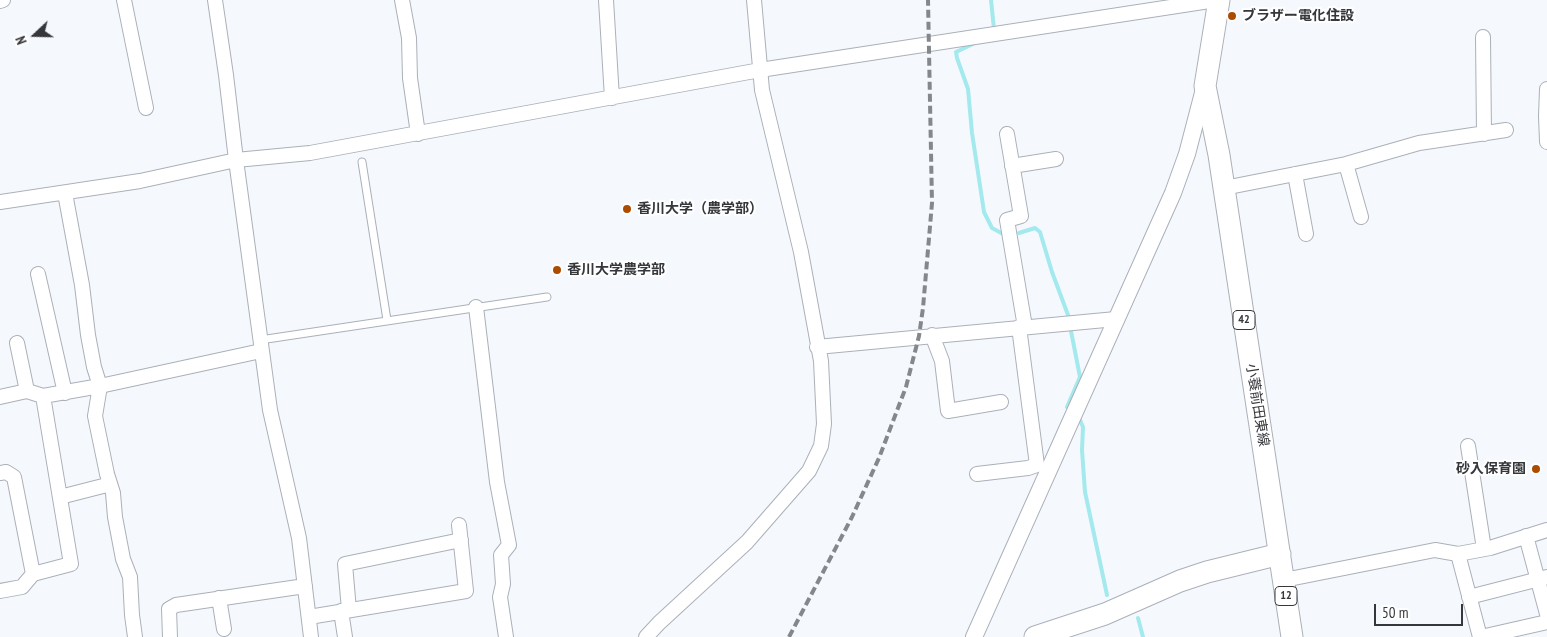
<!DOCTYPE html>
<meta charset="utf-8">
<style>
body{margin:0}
#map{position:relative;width:1547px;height:637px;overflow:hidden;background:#f5f9fe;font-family:"PT Sans Narrow",sans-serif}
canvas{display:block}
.north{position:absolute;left:10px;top:10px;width:50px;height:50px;-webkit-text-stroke:4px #fff;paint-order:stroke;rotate:249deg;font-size:14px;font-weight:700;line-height:20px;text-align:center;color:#35373b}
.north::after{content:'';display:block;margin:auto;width:18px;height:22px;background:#35373b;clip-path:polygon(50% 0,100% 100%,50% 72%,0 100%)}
.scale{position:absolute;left:1374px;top:604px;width:89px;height:22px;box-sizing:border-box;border:2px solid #35373b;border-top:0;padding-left:6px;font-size:15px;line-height:18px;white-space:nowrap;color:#35373b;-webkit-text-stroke:4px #fff;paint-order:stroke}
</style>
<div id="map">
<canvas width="1547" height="637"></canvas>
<div class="north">N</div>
<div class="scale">50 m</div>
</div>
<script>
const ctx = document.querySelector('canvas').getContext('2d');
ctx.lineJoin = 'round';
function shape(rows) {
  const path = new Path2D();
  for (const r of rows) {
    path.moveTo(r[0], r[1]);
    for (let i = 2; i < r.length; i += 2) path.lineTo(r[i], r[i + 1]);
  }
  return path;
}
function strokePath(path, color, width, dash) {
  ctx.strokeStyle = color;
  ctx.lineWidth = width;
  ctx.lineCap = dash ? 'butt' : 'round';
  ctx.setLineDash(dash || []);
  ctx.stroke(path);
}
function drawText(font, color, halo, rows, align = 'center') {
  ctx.font = font + ' "PT Sans Narrow","Noto Sans JP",sans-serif';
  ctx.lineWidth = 4;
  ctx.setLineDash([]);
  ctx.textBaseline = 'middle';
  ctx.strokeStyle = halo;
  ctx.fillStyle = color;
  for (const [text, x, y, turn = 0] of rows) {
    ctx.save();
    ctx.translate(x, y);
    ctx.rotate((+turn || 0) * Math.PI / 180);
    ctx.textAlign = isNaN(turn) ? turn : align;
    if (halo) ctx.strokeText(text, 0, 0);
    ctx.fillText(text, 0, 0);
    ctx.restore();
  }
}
strokePath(shape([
 [991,0,994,29],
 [975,43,956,52,957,58,968,89,972,133,984,212,992,228,1003,234],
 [1019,233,1035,228,1040,232,1052,272,1068,315],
 [1067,407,1080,377,1071,331],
 [1080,420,1083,427,1082,450,1085,492,1107,595],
 [1138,618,1143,637]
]), '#a3e9ed', 4);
const service = shape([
 [362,162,387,320],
 [260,340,547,297]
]);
const minor = shape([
 [124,0,146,108],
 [215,0,226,75,236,160,270,410,299,538,311,637],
 [402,0,409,38,410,78,418,134],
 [606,0,612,98],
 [0,1,3,0],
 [1483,37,1484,134],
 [1547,89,1546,116,1547,142],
 [1007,134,1021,216,1007,220,1025,327],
 [1346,164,1361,217],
 [1012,166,1056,159],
 [1295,174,1306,234],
 [1224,188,1346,164,1419,143,1506,130],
 [65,193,82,285,88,335,94,367,100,386,95,416,107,474,113,493,115,517,123,559,130,577,132,615,135,637],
 [0,202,140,181,236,160,310,153,760,70,1216,0],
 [38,274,65,393],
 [476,307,497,482,509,545,501,555,503,584,500,597,506,637],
 [932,335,942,361,948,411,1001,402],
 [17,343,27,391,43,396,100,386,261,351],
 [817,347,1116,319],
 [0,397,27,391],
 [1468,446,1484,549],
 [0,473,6,472,14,477,33,574],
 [977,474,1028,468,1037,465,1019,327],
 [60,497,103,486],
 [1526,536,1547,614],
 [1458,554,1480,637],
 [1284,580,1435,550,1458,554,1490,548,1547,530],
 [0,591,22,587,33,574,71,564,43,396],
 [1469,597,1547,577],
 [219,598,224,629],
 [349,610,345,564,461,540],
 [341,611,345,637],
 [309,617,466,591,459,525],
 [170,637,169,609,176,605,305,586],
 [646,637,659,623,747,542,809,471,821,446,824,424,821,361,801,252,762,90,754,0],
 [1481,637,1547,622]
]);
const tertiary = shape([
 [974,637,1173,193,1187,154,1204,89]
]);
const primary = shape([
 [1219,0,1205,86,1219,155,1292,637],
 [1035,637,1105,614,1180,581,1207,572,1280,554]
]);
strokePath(service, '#abb0b9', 9);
strokePath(minor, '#abb0b9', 16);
strokePath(tertiary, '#abb0b9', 18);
strokePath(primary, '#abb0b9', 23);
strokePath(service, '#fff', 7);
strokePath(minor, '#fff', 14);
strokePath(tertiary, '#fff', 16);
strokePath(primary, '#fff', 21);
strokePath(shape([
 [789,637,852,517,879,458,906,387,919,336,923,308,932,203,928,0]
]), '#84878b', 4, [8, 4]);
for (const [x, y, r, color] of [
 [1232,16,5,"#ac4c00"],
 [627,209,5,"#ac4c00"],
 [557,270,5,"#ac4c00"],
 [1536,469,5,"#ac4c00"]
]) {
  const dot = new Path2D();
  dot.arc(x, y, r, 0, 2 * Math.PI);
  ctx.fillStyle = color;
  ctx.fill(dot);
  strokePath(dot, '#fff', 2);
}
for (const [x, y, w] of [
 [1244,320,22],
 [1286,596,22]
]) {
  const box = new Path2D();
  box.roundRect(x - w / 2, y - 9.5, w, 19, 4);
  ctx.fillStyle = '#fff';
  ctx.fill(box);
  strokePath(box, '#35373b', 1);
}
drawText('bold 12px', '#35373b', null, [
 ["42",1244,320],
 ["12",1286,596]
]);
drawText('bold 14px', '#35373b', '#fff', [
 ["ブラザー電化住設",1242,16],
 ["香川大学（農学部）",637,209],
 ["香川大学農学部",567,270],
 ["砂入保育園",1526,469,"right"]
], 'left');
drawText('14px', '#35373b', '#fff', [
 ["小蓑前田東線",1257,405,81]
]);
</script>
